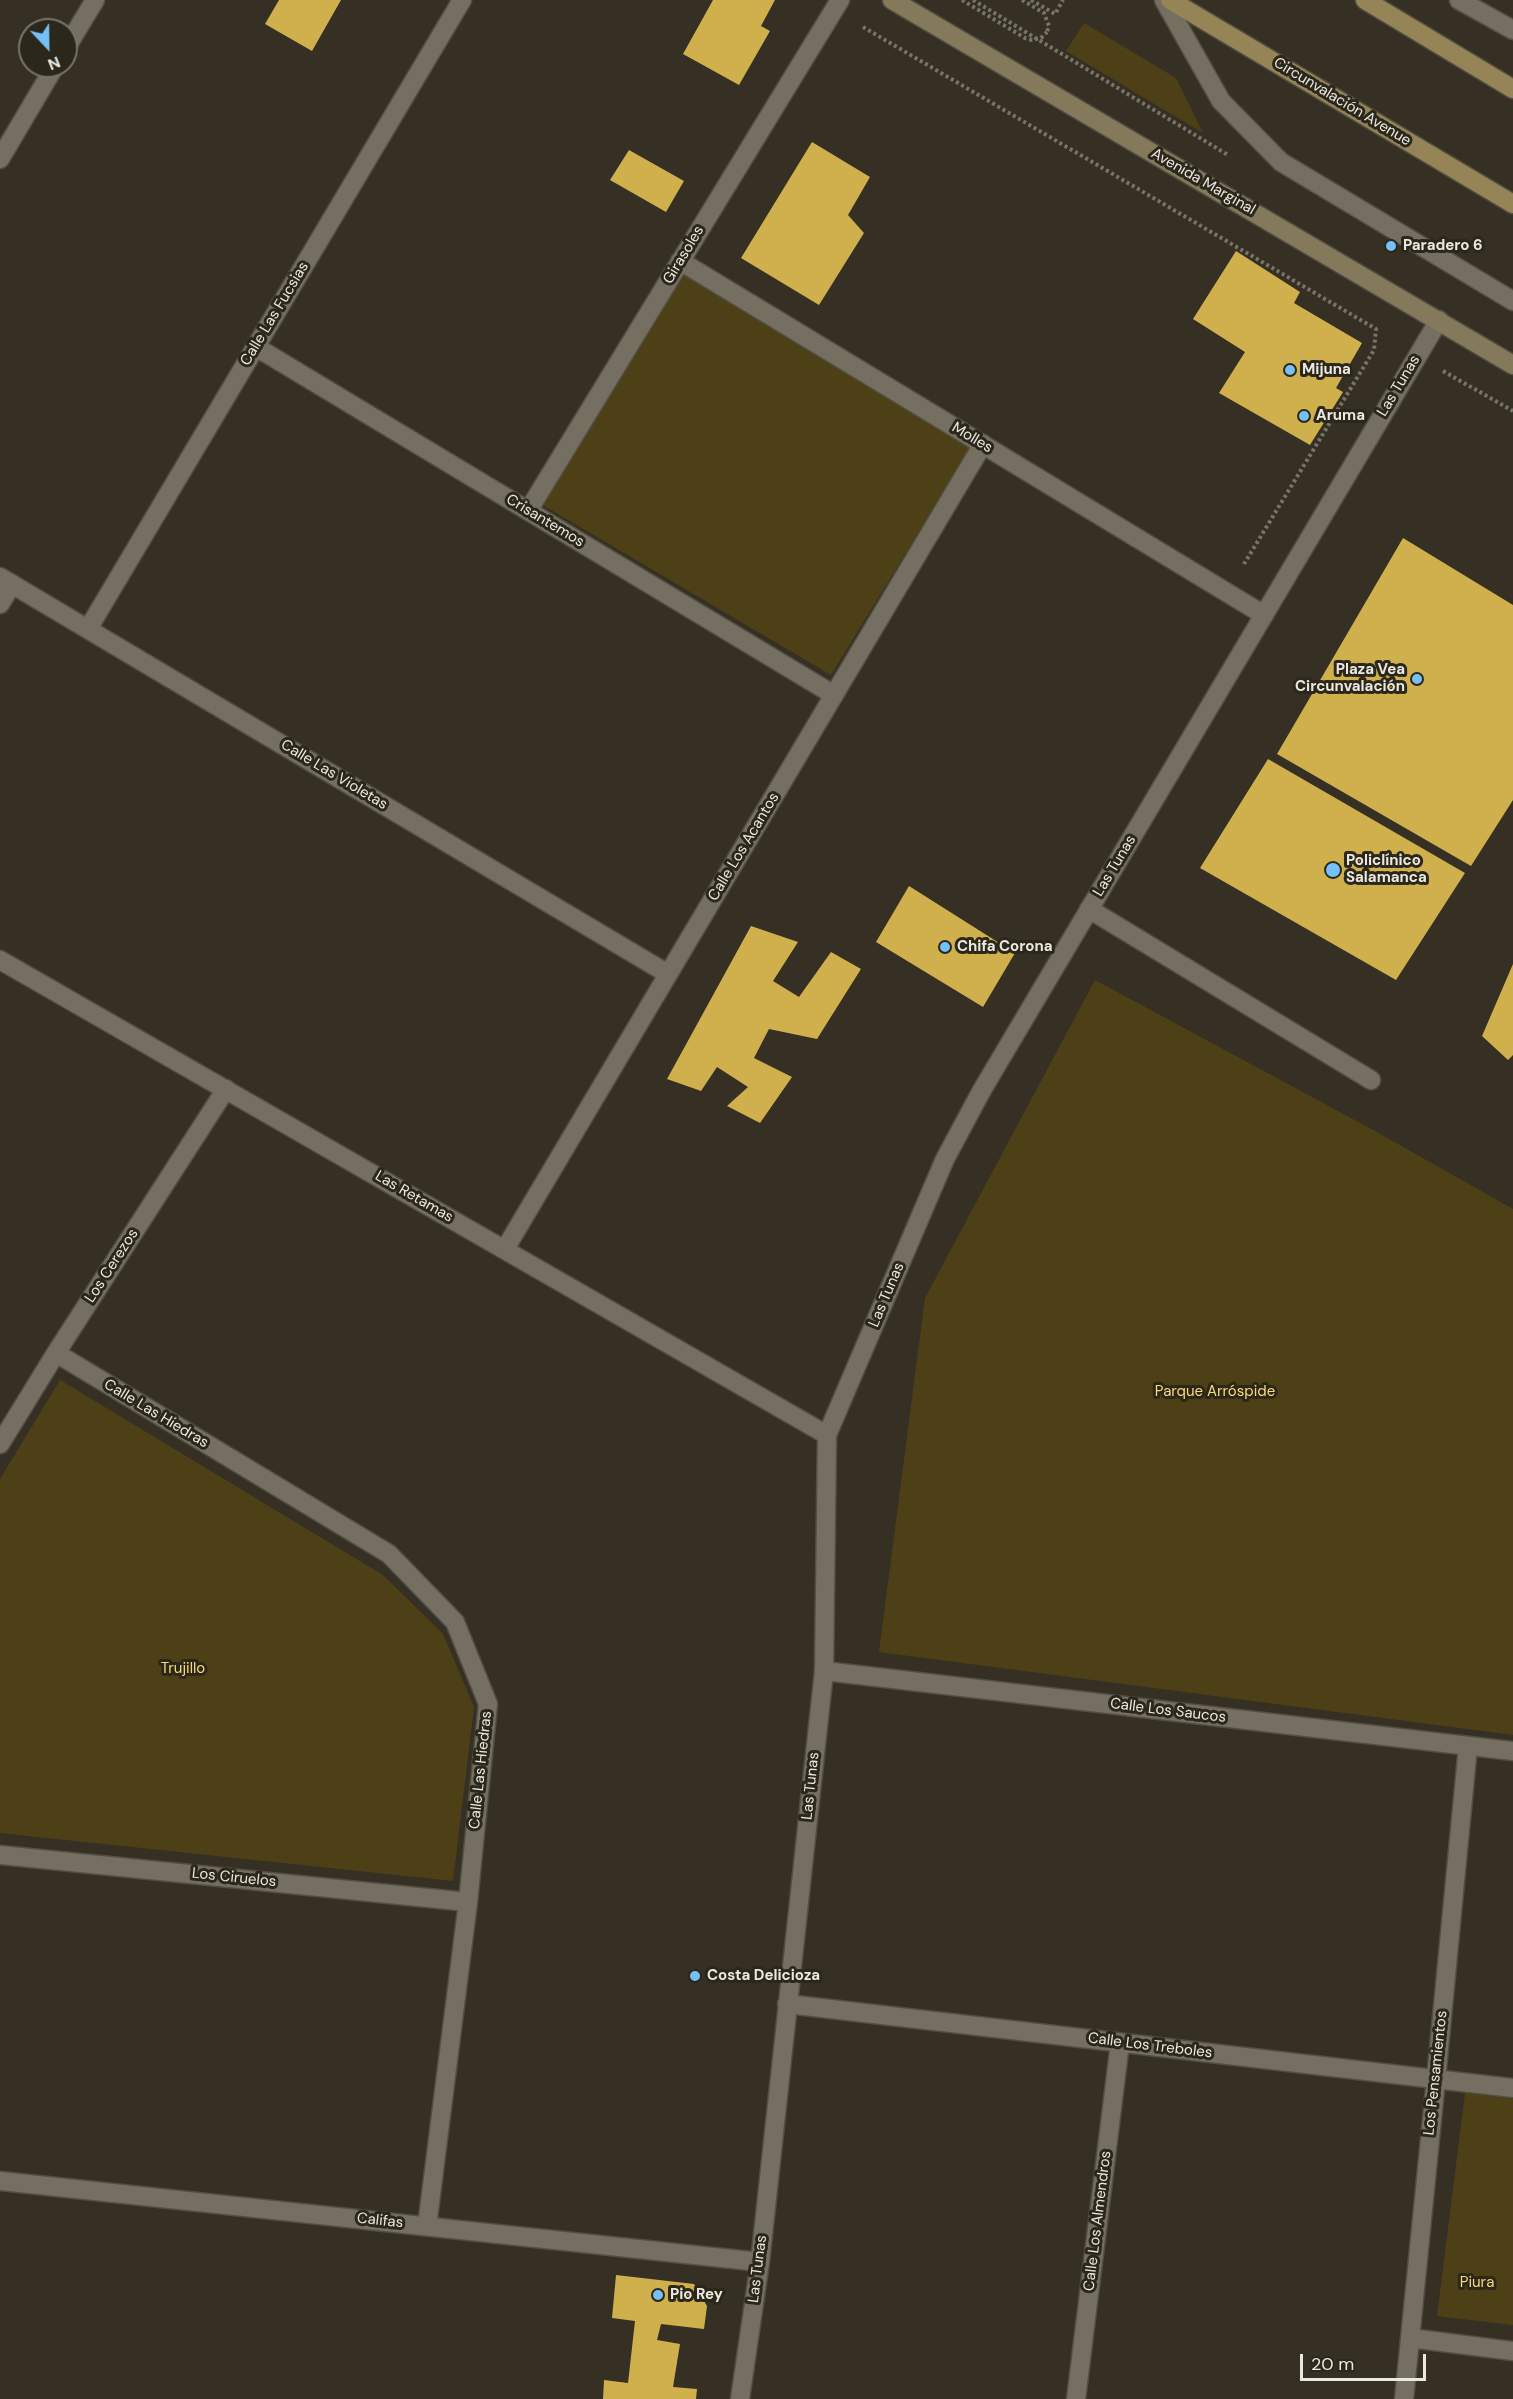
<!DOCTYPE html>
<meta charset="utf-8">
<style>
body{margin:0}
#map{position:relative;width:1513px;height:2399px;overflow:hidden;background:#353023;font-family:"DM Sans",sans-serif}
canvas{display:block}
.north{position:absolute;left:18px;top:18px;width:60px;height:60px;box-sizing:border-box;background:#2b271a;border:2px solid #787469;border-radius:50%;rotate:158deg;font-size:16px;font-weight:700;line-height:24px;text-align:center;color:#ebe8e0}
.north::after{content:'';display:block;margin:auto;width:21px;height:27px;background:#75c0f6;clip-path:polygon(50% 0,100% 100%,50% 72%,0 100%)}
.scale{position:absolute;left:1300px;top:2354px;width:126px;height:27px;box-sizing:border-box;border:3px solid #ebe8e0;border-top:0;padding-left:8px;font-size:18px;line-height:21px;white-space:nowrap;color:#ebe8e0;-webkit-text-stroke:4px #2b271a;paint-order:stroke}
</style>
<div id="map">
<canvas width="1513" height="2399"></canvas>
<div class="north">N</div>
<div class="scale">20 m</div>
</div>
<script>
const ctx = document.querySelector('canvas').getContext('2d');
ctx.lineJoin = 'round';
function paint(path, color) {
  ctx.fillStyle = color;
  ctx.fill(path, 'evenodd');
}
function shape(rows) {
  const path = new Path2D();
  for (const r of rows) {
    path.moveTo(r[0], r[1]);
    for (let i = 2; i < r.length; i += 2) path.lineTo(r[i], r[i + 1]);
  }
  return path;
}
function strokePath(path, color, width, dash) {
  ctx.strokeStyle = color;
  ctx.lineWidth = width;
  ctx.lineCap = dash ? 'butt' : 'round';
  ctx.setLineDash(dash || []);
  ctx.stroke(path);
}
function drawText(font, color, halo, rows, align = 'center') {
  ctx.font = font + ' "DM Sans",sans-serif';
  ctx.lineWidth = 6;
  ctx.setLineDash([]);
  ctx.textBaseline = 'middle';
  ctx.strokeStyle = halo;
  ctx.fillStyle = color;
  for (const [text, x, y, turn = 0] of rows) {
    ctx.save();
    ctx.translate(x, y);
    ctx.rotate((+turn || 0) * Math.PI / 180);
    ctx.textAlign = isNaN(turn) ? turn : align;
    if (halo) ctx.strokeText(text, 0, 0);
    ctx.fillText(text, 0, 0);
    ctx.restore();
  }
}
paint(shape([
 [1084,23,1176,78,1203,133,1066,51],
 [683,274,970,448,831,675,541,504],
 [1095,980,1375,1131,1513,1209,1513,1735,879,1652,925,1298],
 [60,1380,383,1575,443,1634,474,1707,453,1881,0,1833,0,1479],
 [1465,2093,1513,2099,1513,2325,1437,2316]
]), '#4e4016');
paint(shape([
 [279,0,341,0,312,51,265,24],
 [713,0,775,0,761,26,770,31,739,85,683,54],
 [812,142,870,177,848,215,864,233,819,305,741,258],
 [629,150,684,181,666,212,610,180],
 [1236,251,1300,292,1294,303,1362,343,1336,388,1343,392,1310,445,1219,393,1245,352,1193,319],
 [1403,538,1513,605,1513,800,1471,866,1277,754],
 [1268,759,1465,873,1396,980,1200,868],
 [909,886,1015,953,983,1007,876,942],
 [751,926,798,942,773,981,799,997,831,952,861,969,817,1039,769,1029,754,1058,792,1077,760,1123,727,1106,748,1087,717,1067,701,1091,667,1079],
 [1513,964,1513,1055,1508,1060,1482,1036],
 [616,2275,694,2284,707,2306,704,2329,661,2324,657,2340,680,2344,673,2387,697,2389,696,2399,603,2399,604,2380,628,2383,635,2321,612,2318]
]), '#d0b04d');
const service = shape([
 [1164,0,1221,101,1281,162,1513,301],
 [1459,0,1513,30],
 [1089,909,1371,1080]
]);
const pedestrian = shape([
 [0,604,12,584],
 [1436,2079,1468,1746]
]);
const minor = shape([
 [66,48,95,0],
 [0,159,55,66],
 [680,261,1264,615],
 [256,347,834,695],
 [528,511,840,0],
 [0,577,668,974],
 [88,629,462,0],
 [505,1249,983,444],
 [56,1353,389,1554,455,1622,488,1704,468,1902,427,2226],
 [0,1444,56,1353,226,1089],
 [824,1671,1513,1751],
 [0,1855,468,1902],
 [787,2004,1513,2088],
 [0,2181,760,2262],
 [1410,2338,1513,2351],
 [1076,2399,1120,2043],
 [1404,2399,1436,2079]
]);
const tertiary = shape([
 [0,960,827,1435],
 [740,2399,760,2262,824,1671,827,1435,945,1159,982,1090,1439,320]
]);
const secondary = shape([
 [892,0,1513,365]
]);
const primary = shape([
 [1170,0,1513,204],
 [1365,0,1513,89]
]);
strokePath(service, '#534e43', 21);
strokePath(pedestrian, '#534e43', 21);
strokePath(minor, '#534e43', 21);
strokePath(tertiary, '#534e43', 21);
strokePath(secondary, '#534e43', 21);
strokePath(primary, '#534e43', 21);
strokePath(shape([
 [973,0,1228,155],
 [1022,0,1044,13,1049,26,1047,32],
 [1031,0,1055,14,1063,0],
 [863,27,1376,329,1374,350,1244,564],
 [1443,371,1513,411]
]), '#787468', 4, [3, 3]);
strokePath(service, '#746f60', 18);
strokePath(pedestrian, '#746f60', 18);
strokePath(minor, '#746f60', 18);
strokePath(tertiary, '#746f60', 18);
strokePath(secondary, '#847a5b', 18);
strokePath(primary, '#948456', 18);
strokePath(shape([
 [962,0,1025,38,1032,40,1041,38,1047,32]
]), '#787468', 4, [3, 3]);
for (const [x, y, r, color] of [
 [1391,246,6,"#75c0f6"],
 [1290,370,6,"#75c0f6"],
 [1304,416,6,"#75c0f6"],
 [1417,679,6,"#75c0f6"],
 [1333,870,8,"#75c0f6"],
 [945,947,6,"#75c0f6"],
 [695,1976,6,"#75c0f6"],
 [658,2295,6,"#75c0f6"]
]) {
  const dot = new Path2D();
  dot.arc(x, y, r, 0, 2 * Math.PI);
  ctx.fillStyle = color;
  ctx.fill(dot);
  strokePath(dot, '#2b271a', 2);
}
drawText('15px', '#ebe8e0', '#2b271a', [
 ["Circunvalación Avenue",1342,102,31],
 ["Avenida Marginal",1203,182,30],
 ["Girasoles",684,255,-59],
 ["Calle Las Fucsias",275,314,-59],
 ["Las Tunas",1399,386,-59],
 ["Molles",972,438,31],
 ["Crisantemos",545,521,31],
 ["Calle Las Violetas",334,775,31],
 ["Calle Los Acantos",744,847,-59],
 ["Las Tunas",1115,866,-59],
 ["Las Retamas",414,1197,30],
 ["Los Cerezos",112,1266,-57],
 ["Las Tunas",887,1295,-67],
 ["Calle Las Hiedras",156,1414,31],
 ["Calle Los Saucos",1168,1711,7],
 ["Calle Las Hiedras",481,1770,-84],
 ["Las Tunas",811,1786,-84],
 ["Los Ciruelos",234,1878,6],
 ["Calle Los Treboles",1150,2046,7],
 ["Los Pensamientos",1436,2073,-84],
 ["Califas",380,2221,6],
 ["Calle Los Almendros",1098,2221,-83],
 ["Las Tunas",758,2269,-83]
]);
drawText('bold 15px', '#ebe8e0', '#2b271a', [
 ["Paradero 6",1403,246],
 ["Mijuna",1302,370],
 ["Aruma",1316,416],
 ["Plaza Vea",1405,670,"right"],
 ["Circunvalación",1405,687,"right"],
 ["Policlínico",1346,861],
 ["Salamanca",1346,878],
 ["Chifa Corona",957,947],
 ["Costa Delicioza",707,1976],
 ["Pio Rey",670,2295]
], 'left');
drawText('15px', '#fbda79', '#2b271a', [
 ["Parque Arróspide",1215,1392],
 ["Trujillo",183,1669],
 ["Piura",1477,2283]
]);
</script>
